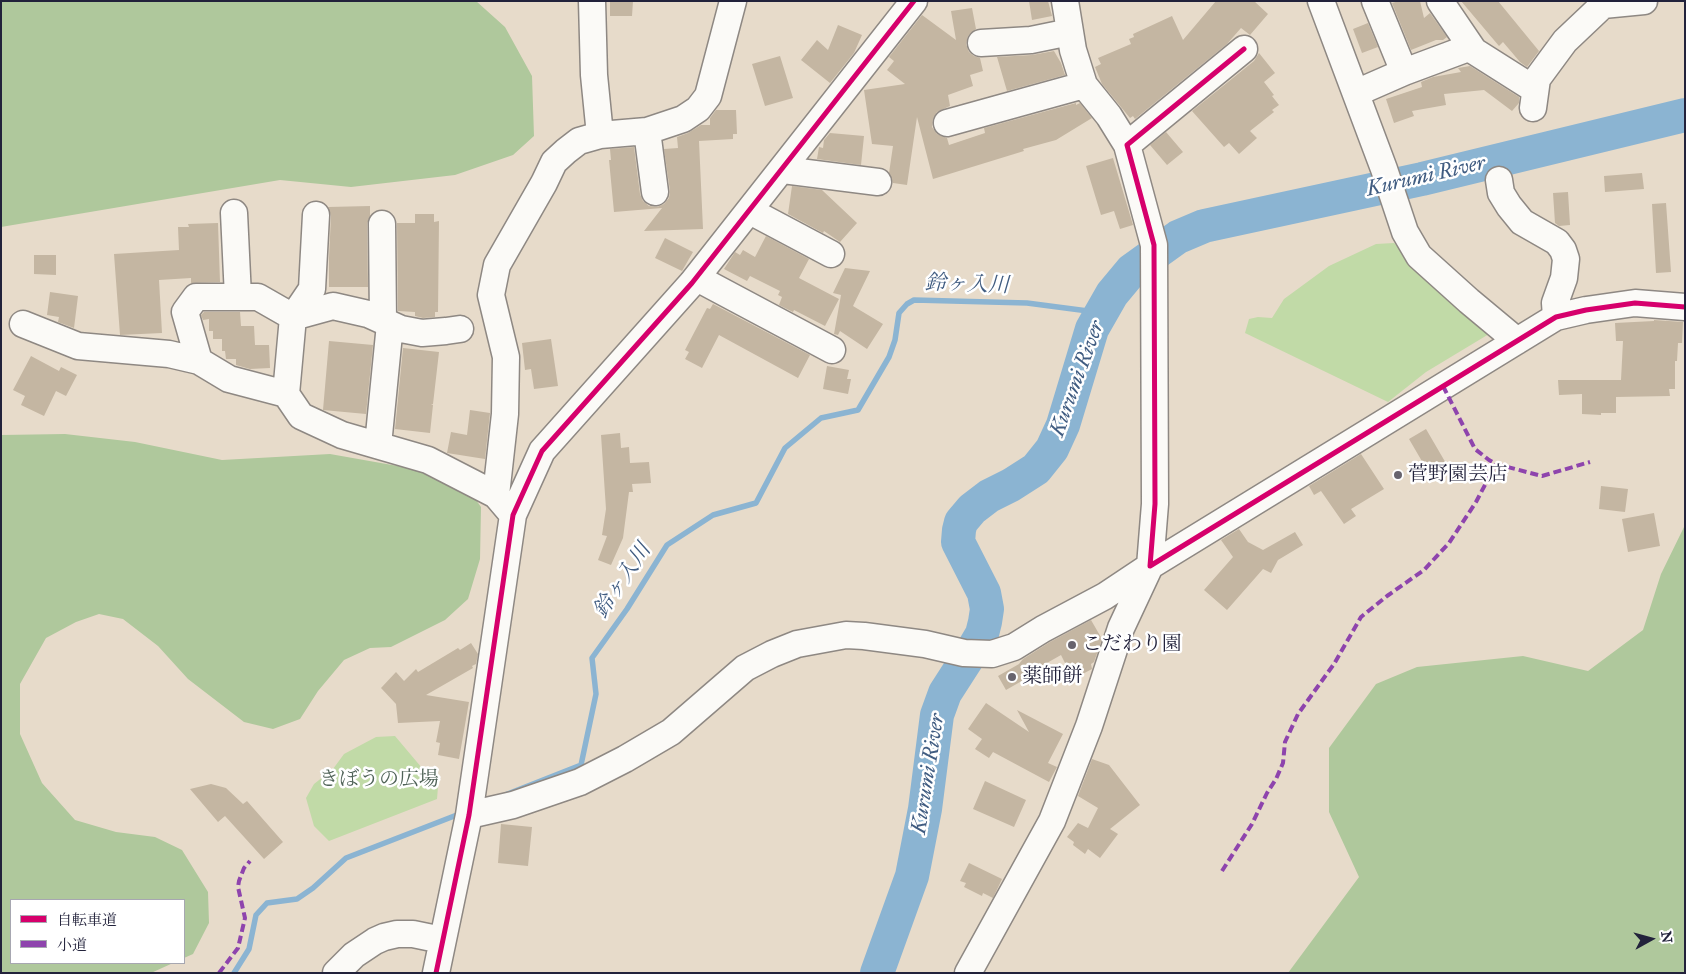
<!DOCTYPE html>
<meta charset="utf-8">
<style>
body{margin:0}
#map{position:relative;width:1686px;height:974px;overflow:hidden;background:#e7dbca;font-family:"IM FELL Great Primer","Noto Serif JP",serif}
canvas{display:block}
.frame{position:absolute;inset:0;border:2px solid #22223b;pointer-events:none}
.legend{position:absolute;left:10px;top:899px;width:175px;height:65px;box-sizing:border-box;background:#fff;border:1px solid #a7a7b1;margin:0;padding:6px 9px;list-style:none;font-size:15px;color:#22223b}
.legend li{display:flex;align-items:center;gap:10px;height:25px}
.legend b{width:25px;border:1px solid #a7a7b1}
.north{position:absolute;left:1626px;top:914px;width:50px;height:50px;-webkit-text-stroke:4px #fff;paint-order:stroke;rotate:83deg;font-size:14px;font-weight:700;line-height:20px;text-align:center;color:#22223b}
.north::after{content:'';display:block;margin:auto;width:18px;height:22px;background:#22223b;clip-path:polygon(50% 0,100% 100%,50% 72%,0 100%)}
</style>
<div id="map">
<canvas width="1686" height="974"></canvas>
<div class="frame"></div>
<ul class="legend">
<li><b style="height:6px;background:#d6006c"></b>自転車道</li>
<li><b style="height:6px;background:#8e44ad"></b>小道</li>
</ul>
<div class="north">N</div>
</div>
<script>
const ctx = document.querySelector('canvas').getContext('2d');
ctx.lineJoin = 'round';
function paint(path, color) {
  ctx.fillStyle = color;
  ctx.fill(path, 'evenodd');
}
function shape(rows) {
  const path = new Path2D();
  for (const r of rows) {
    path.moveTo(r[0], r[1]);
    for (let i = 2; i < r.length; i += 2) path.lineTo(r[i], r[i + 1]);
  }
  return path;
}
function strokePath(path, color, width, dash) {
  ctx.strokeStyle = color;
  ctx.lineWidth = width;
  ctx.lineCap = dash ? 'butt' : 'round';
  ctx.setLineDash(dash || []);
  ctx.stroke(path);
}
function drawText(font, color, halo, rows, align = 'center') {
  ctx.font = font + ' "IM FELL Great Primer","Noto Serif JP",serif';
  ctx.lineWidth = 5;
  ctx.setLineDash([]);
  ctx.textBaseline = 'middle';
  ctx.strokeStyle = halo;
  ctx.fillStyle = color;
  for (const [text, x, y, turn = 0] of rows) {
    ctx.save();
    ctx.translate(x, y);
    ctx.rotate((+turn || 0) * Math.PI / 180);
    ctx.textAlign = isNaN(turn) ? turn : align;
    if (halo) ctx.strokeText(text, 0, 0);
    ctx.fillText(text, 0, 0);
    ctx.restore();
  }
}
paint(shape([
 [1394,243,1489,334,1426,372,1388,402,1245,333,1249,319,1258,317,1272,318,1284,299,1329,266,1376,244],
 [395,736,438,787,437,799,329,841,314,826,306,798,314,784,333,769,344,754,376,737]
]), '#c1daa7');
paint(shape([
 [1,1,476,1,505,27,532,76,534,136,513,155,455,175,351,187,280,180,1,227],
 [65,434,135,442,222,460,330,454,409,468,469,490,481,507,480,559,468,599,445,620,391,647,370,648,344,660,318,691,300,719,273,729,244,722,188,679,158,646,123,619,99,614,76,622,46,638,20,684,20,734,42,783,75,820,116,832,155,837,182,850,208,892,209,923,193,954,184,958,184,900,11,900,11,963,173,963,151,973,1,973,1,435],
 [1685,525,1685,973,1288,973,1359,877,1329,812,1329,748,1376,684,1417,667,1523,656,1588,671,1643,630,1661,574]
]), '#afc89c');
strokePath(shape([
 [505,795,581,765,596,694,592,658,627,609,667,545,713,515,756,503,785,448,821,418,858,410,889,357,895,340,899,313,907,304,914,300,1027,303,1088,311,1102,311],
 [234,973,249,949,256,915,267,903,297,899,313,888,346,858,462,813]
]), '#8bb4d2', 5.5);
strokePath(shape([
 [877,973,912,876,925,809,937,715,945,693,972,651,982,634,985,622,987,609,984,593,958,542,959,530,961,522,972,509,989,496,1011,485,1036,469,1052,449,1063,425,1092,329,1112,294,1132,270,1178,237,1204,226,1422,179,1685,115]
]), '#8bb4d2', 34);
paint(shape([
 [610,1,633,1,632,16,610,16],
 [1029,1,1048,1,1052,16,1032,20],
 [1216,1,1254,1,1268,14,1250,35,1241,28,1227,44,1135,119,1133,116,1130,118,1102,84,1095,67,1101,64,1098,58,1131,44,1129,39,1134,37,1133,34,1172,16,1183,40],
 [1399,1,1420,1,1424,18,1430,13,1447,37,1443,40,1436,40,1411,50,1392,3],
 [1461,1,1498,1,1539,51,1527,67,1520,62,1503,42,1499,46],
 [972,8,976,29,968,36,966,44,969,52,974,56,980,58,983,71,970,75,973,86,948,95,950,106,937,112,933,119,932,127,937,134,947,138,949,145,985,133,984,128,1076,103,1076,105,1080,103,1092,118,1056,140,1023,149,1024,151,933,179,917,117,907,185,893,183,889,173,893,146,872,144,864,90,905,84,887,70,894,61,889,57,922,15,956,40,951,11],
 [1368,23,1378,47,1362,53,1353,29],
 [838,25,862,35,854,53,830,83,801,60,817,40,828,50],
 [1054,51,1061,63,1065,75,1007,91,997,57,1032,55],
 [1259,53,1275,73,1264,82,1274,95,1272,96,1279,105,1272,110,1274,112,1250,131,1257,138,1239,154,1229,143,1224,147,1192,111,1254,61],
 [780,56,793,98,765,106,752,64],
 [1470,66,1519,97,1519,103,1512,111,1484,90,1444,94,1446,105,1412,111,1414,116,1394,123,1386,99,1422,87,1421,82,1433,77,1461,72,1458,68],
 [716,110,736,110,737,134,733,134,733,139,699,141,703,229,644,231,662,208,614,212,609,160,611,160,610,149,634,147,640,194,643,201,649,206,657,207,664,204,669,198,670,191,664,149,678,148,677,137,688,133,701,125,710,125,710,118],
 [1166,132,1183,152,1167,165,1150,145],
 [830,133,864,136,861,165,817,159,819,147,823,148,824,140],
 [1113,158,1133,225,1120,229,1114,211,1101,215,1086,166],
 [1642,173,1644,189,1605,192,1604,176],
 [792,186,822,190,857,223,840,242,824,231,823,233,788,214],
 [1568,192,1570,225,1559,226,1555,223,1553,193],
 [1666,203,1671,272,1656,273,1652,204],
 [370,206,370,216,367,224,368,287,329,287,329,258,331,216,328,207],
 [415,214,434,214,434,222,439,221,438,312,435,312,435,317,423,318,415,316,415,312,398,311,397,223,415,223],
 [218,223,220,282,191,283,191,278,159,280,162,333,120,335,114,254,179,250,178,227,189,227,188,224],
 [766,236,809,259,799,278,839,299,825,326,794,310,793,312,779,305,782,297,778,295,780,291,750,276,747,281,724,269,735,252,740,255,743,250,755,257],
 [665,238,693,252,682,271,655,258],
 [34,255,56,255,56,275,34,274],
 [845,268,870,271,853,306,883,324,867,349,840,331,838,335,834,334,841,295,833,293],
 [50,292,78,296,74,328,58,322,59,317,47,315],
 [713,304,810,355,798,378,719,335,702,368,685,359,689,352,685,350,707,308,710,309],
 [204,312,240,312,241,326,254,326,255,345,269,345,270,368,250,369,236,365,236,359,226,359,225,351,222,351,222,339,213,339,213,331,209,331,209,319,203,320,201,315],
 [1654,320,1683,322,1682,343,1678,343,1677,361,1675,361,1675,389,1669,389,1670,396,1616,397,1616,413,1601,413,1601,415,1582,414,1582,394,1559,395,1558,380,1621,380,1623,341,1616,341,1615,323,1654,321],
 [551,339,558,386,534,389,531,369,525,370,522,343],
 [329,341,373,345,366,414,323,410],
 [403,348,439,352,433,404,431,404,433,405,430,433,395,429],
 [31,356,59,371,61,367,77,375,66,396,56,391,44,416,21,405,25,396,13,390],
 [827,366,849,370,847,379,851,379,848,394,823,389],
 [470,410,490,413,485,459,447,453,451,432,467,435],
 [1426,429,1447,465,1430,475,1409,439],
 [620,433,621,448,629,447,630,463,649,462,651,483,632,484,633,492,629,492,623,538,611,565,598,560,607,536,602,535,606,509,601,435],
 [1361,454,1384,489,1351,509,1356,516,1344,524,1321,491,1314,495,1309,486],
 [1601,486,1628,489,1625,512,1599,509],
 [1654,513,1660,546,1628,552,1622,519],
 [1239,529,1248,542,1263,550,1295,532,1303,545,1278,560,1271,573,1263,569,1227,610,1204,590,1233,557,1221,540],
 [1091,620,1102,639,1094,662,1091,664,1092,669,1073,679,1061,655,1038,668,1034,674,1006,690,998,676,1019,664,1023,659,1050,642],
 [471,643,478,654,476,664,472,666,473,668,426,695,469,702,459,759,438,755,440,743,436,742,440,721,398,723,396,704,381,688,396,672,404,681,416,669,418,672,458,648,460,650],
 [986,703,1029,732,1017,710,1063,734,1048,763,1057,767,1049,782,993,752,989,758,975,749,982,739,968,729],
 [1092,759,1109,765,1140,805,1110,829,1118,834,1100,858,1088,849,1085,854,1073,845,1074,842,1067,837,1078,823,1088,828,1098,808,1078,796],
 [985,781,1026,800,1014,827,973,809],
 [211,784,226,788,243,804,247,801,283,842,264,859,225,816,218,822,190,789],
 [501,824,532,827,528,866,498,863],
 [969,863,1002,879,993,898,983,893,982,896,964,887,966,883,960,881]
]), '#c4b6a2');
const minor = shape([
 [592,1,594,75,600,135],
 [1065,1,1073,50,1084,85,1109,116,1127,145],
 [1321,1,1384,169,1405,232,1419,256,1469,301,1517,341],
 [1375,1,1404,72],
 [1440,1,1474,51,1534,89],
 [1603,5,1644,1],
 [981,43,1031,40,1070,32],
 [1244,49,1127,145,1154,245,1155,504,1150,566,1556,317,1586,310,1635,303,1685,307],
 [1356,93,1404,72,1471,47],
 [1533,108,1537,79,1565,41,1603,5,1601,1],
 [947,123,1084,85],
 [647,131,655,192],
 [783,170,878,182],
 [1499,180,1501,193,1509,206,1522,222,1557,242,1563,250,1566,259,1564,278,1555,303,1556,317],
 [750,211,831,254],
 [234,213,238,297],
 [382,224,383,320],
 [697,278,832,350],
 [293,317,333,306,368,314,401,329,422,333,446,331,460,329],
 [293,317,312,289,316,215],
 [23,324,78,346,169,354,199,361,229,379,286,394,301,416,342,435,428,460,496,495],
 [199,361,185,312,196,297,258,297,293,317,286,394],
 [378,445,390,324],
 [513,515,496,495,505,414,506,357,491,295,497,265,544,183,554,162,566,151,579,141,600,135,647,131,683,119,698,109,708,96,733,1],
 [469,815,513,805,580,782,625,759,671,732,745,668,772,654,797,644,846,635,864,636,925,644,964,653,992,654,1014,647,1043,629,1105,596,1150,566],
 [336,973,354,955,375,941,384,937,397,934,413,934,442,940],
 [436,973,469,815,513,515,542,451,692,283,914,1],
 [968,973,1052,821,1089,726,1121,628,1150,566]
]);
strokePath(minor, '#8e8883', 29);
strokePath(minor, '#fbfaf7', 26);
strokePath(shape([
 [1443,386,1475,449,1489,460,1496,464,1542,476,1590,462],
 [1222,871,1252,824,1267,793,1276,779,1283,763,1285,742,1298,714,1334,664,1361,617,1387,596,1424,570,1449,543,1476,502,1496,464],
 [219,973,238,948,245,918,238,887,239,881,244,868,250,861]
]), '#8e44ad', 4, [8, 4]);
strokePath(shape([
 [1244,49,1127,145,1154,245,1155,504,1150,566,1556,317,1586,310,1635,303,1685,307],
 [436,973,469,815,513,515,542,451,692,283,914,1]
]), '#d6006c', 5);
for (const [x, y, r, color] of [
 [1398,475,5,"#67636d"],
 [1072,645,5,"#67636d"],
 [1012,677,5,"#67636d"]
]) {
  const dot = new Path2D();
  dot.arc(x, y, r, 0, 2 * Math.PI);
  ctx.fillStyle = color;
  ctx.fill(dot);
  strokePath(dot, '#fff', 2);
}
drawText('20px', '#22223b', '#fff', [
 ["菅野園芸店",1408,475],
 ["こだわり園",1082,645],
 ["薬師餅",1022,677]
], 'left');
drawText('20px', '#4f6257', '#fff', [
 ["きぼうの広場",379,780]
]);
drawText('italic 21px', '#405c81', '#fff', [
 ["Kurumi River",1426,177,-13],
 ["鈴ヶ入川",967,285,2],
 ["Kurumi River",1078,379,-70],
 ["鈴ヶ入川",623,581,-56],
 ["Kurumi River",929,774,-81]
]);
</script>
